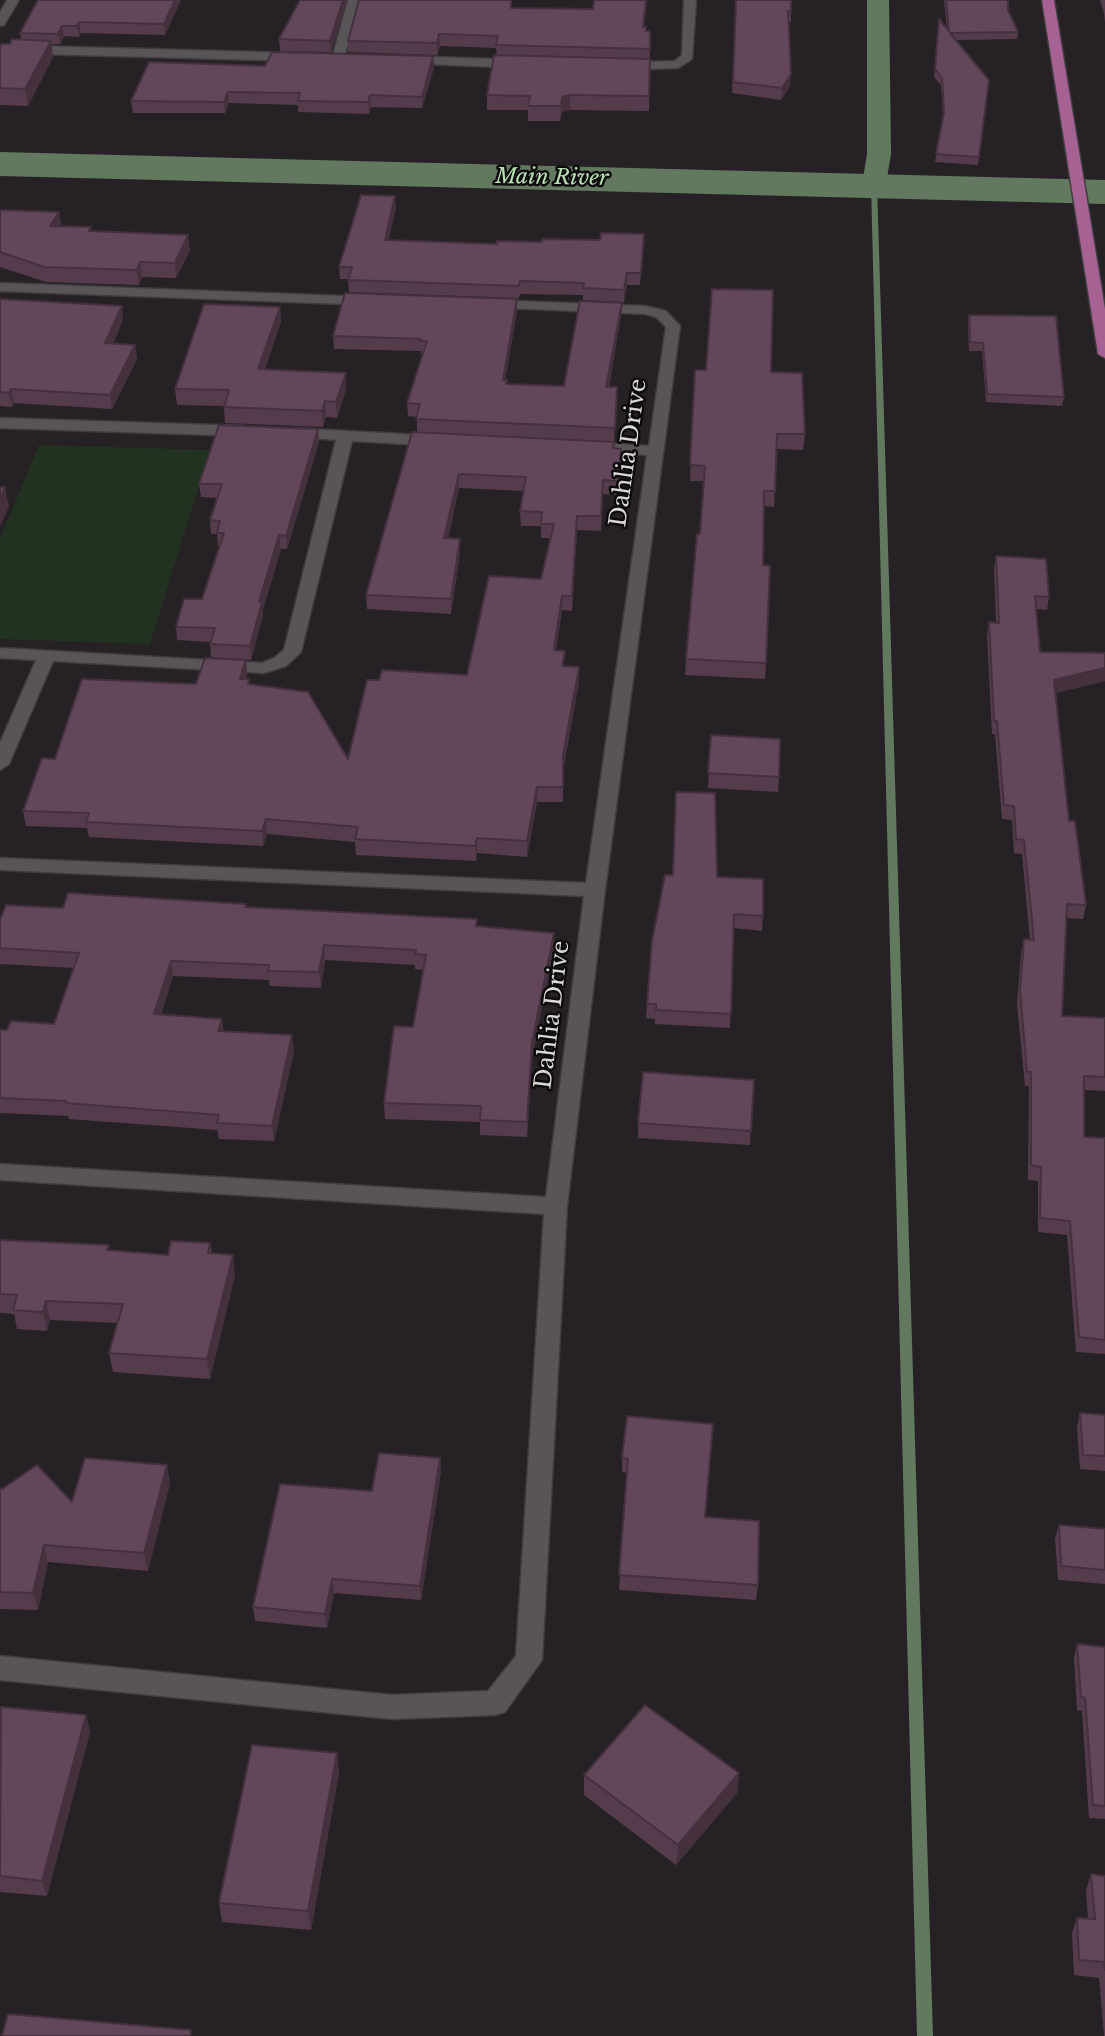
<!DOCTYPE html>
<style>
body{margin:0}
canvas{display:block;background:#252124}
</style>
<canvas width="1105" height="2036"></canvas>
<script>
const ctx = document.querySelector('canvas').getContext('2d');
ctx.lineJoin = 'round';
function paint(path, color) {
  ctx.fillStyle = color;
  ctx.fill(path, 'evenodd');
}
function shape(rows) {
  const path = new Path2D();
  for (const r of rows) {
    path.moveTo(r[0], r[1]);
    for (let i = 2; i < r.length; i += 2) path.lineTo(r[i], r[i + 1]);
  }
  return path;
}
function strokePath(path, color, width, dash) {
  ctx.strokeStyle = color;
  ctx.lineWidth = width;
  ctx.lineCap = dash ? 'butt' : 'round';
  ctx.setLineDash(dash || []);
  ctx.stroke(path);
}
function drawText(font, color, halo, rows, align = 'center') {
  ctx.font = font + ' "Libre Baskerville",serif';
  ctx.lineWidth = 5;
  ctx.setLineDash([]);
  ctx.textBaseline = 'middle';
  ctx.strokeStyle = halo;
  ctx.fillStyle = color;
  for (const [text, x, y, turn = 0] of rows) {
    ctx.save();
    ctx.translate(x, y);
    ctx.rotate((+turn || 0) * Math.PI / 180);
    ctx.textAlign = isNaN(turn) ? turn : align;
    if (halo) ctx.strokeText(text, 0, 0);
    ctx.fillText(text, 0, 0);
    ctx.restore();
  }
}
paint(shape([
 [39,445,210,450,150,644,0,639,0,539]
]), '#223221');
paint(shape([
 [874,182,877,184,933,2036,917,2036,871,184,874,182]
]), '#627960');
paint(shape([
 [867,0,889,0,891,154,886,184,883,189,874,191,865,189,862,184,867,154,867,0]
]), '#627960');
paint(shape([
 [0,152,1105,180,1105,204,0,176,0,152]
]), '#627960');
const minor = shape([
 [7,0,19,0,4,25,0,26,0,12,7,0],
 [348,0,360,0,344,58,338,62,332,58,348,0],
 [684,0,696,0,692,59,678,68,619,70,619,64,623,63,675,61,682,55,684,0],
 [0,45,297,53,303,57,297,61,0,53,0,45],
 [406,56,521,60,527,64,521,68,402,63,400,60,406,56],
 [0,283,369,297,376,301,369,305,0,291,0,283],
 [488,300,645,306,666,311,680,326,605,890,567,1206,542,1660,505,1712,495,1715,392,1719,0,1680,0,1656,392,1695,488,1691,516,1656,544,1214,0,1180,0,1164,546,1197,584,896,0,870,0,858,586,883,647,455,586,452,578,447,586,442,649,446,666,327,656,317,645,314,483,307,481,304,488,300],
 [0,418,246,426,254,431,246,436,0,428,0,418],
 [292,428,439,436,447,441,439,446,352,441,301,652,286,666,264,673,53,661,9,764,0,770,0,743,36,660,0,658,0,648,262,663,274,658,284,650,336,440,286,436,284,433,292,428]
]);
const major = shape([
 [1042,0,1054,0,1105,309,1105,358,1098,354,1042,0]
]);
strokePath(minor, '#3f3b3e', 3);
strokePath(major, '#3f3b3e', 3);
paint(minor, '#595457');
paint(major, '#a76294');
paint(shape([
 [181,0,165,35,81,33,79,37,64,36,60,44,51,44,53,57,28,106,0,105,0,47,21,40,20,33],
 [300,0,347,0,331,52,280,51,279,39],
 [359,0,512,0,512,8,593,9,647,0,644,27,646,31,650,31,649,111,570,110,562,112,560,121,528,121,528,110,487,110,487,95,497,55,496,48,440,46,437,55,348,52,348,41],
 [736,0,791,11,791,22,789,22,790,86,781,100,732,93],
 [944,0,1008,0,1008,10,1018,32,1017,39,956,40,989,80,978,165,935,162,943,118,941,85,934,77,939,19,947,29],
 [1100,0,1105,0,1105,23,1104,13],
 [433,56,434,68,422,108,371,107,369,114,298,112,298,105,229,103,225,113,133,113,131,101,265,66],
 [396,208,388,240,497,244,600,240,644,234,640,285,627,285,624,302,583,300,583,295,520,294,519,298,349,292,348,279,340,279,339,267],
 [0,210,59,212,61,226,190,251,176,278,142,277,139,285,46,282,0,267],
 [0,299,123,320,113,344,135,345,137,359,112,409,14,403,12,407,0,406],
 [622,303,621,315,609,387,617,387,614,442,417,432,417,417,408,416,407,403,423,354,421,354,421,351,334,349,333,336,517,311,505,380,507,384,564,386],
 [280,307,281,322,265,369,346,373,346,389,337,418,326,417,323,427,225,423,224,406,177,405,175,389],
 [969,315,1064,397,1062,406,986,402,982,351,969,351,968,323],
 [695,370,771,372,805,434,803,450,777,449,774,507,764,506,763,565,766,663,765,679,685,675,686,659,700,534,704,481,690,481],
 [412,432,621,449,621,463,617,495,603,494,601,531,577,530,572,611,562,610,556,650,565,666,579,667,579,682,563,771,563,802,537,802,527,857,477,853,476,861,356,855,355,842,267,834,263,846,89,837,87,828,26,826,23,811,55,759,196,684,246,660,247,675,246,679,250,684,348,759,379,680,467,675,541,579,550,538,541,538,541,526,521,526,520,511,524,491,459,488,448,538,460,553,451,614,367,609,366,595],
 [319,442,287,549,281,549,263,609,263,615,251,660,211,657,210,642,177,640,176,627,202,599,220,546,218,546,217,534,211,534,210,520,217,498,201,497,199,484],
 [996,556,1049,597,1047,610,1036,609,1040,652,1105,681,1055,693,1069,821,1086,905,1083,919,1066,918,1062,1016,1105,1018,1105,1091,1084,1090,1084,1137,1105,1138,1105,1354,1076,1352,1067,1235,1038,1232,1038,1181,1028,1180,1029,1086,1025,1086,1017,1004,1021,953,1024,939,1030,940,1022,854,1014,853,1012,820,1002,819,995,734,992,734,987,636,989,622,996,623,994,569],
 [711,735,779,777,778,792,708,788],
 [717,877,763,916,762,931,733,928,730,1028,655,1024,655,1019,646,1018,647,1004],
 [246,907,477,926,554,948,532,1058,527,1137,480,1135,480,1122,385,1119,384,1103,413,1027,424,970,415,969,415,965,325,960,321,988,270,986,269,980,173,976,161,1015,222,1019,223,1032,292,1035,294,1051,274,1141,219,1139,217,1130,69,1119,68,1116,0,1113,0,1030,7,1030,54,1024,74,968,0,964,0,920,63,908],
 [754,1080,750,1145,638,1138,638,1123],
 [0,1240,109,1245,109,1251,168,1255,210,1243,212,1254,235,1275,210,1379,113,1372,109,1353,118,1323,50,1320,47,1331,17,1329,14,1314,0,1313],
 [1080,1413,1105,1415,1105,1471,1080,1469,1077,1428],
 [627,1416,758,1585,756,1600,619,1590,627,1473,622,1472,622,1458],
 [440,1458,441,1472,421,1600,334,1593,327,1628,255,1621,253,1607,372,1491],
 [170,1483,148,1571,48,1562,38,1610,0,1609,0,1489,72,1502],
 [1059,1525,1105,1529,1105,1584,1058,1580,1055,1539],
 [1077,1644,1105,1647,1105,1819,1089,1818,1082,1711,1077,1710,1074,1658],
 [0,1710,86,1715,90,1732,47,1896,0,1892],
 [337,1753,339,1773,311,1930,222,1922,219,1903],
 [739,1773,737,1793,676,1865,584,1795,584,1775],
 [1091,1874,1105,1876,1105,2036,1104,2036,1099,1978,1074,1975,1072,1933,1077,1918,1088,1919,1086,1890]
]), '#543c4d');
paint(shape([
 [175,0,181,0,165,35,164,24],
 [343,0,347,0,331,52,330,41],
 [79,22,81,33,79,37,77,26],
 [62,26,64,36,60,44,58,34],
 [439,34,440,46,437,55,437,43],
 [51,41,53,57,28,106,25,89],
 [433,56,434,68,422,108,422,97],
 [791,74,790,86,781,100,782,88],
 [228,92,229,103,225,113,224,102],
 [370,95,371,107,369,114,368,102],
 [570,95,570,110,562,112,560,121,562,97],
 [395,196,396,208,386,252,385,240],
 [59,212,61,227,50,226],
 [188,235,190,251,176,278,175,263],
 [140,262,142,277,139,285,137,270],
 [627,273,627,285,624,302,624,290],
 [517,299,517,311,503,393,503,380],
 [622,303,621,315,606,400,606,387],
 [122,306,123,320,107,358,105,343],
 [280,307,281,322,259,385,258,369],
 [135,345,137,359,112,409,110,395],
 [346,373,346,389,337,418,336,402],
 [11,389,14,403,12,407,9,393],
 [325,401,326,417,323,427,322,411],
 [318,429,319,442,287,549,286,536],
 [621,449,621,463,617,495,618,481],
 [459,474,459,488,445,553,444,538],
 [5,487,9,506,0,527,0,499],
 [577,516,577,530,572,611,572,596],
 [279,535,281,549,263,609,263,615,251,660,250,646,259,602],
 [460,539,460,553,451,614,451,599],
 [562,596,562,610,554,665,554,650],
 [246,660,247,675,242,693,240,679],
 [579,667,579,682,563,771,563,802,563,756],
 [1105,668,1105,681,1052,694,1054,680],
 [537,787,537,802,527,857,527,841],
 [266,819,267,834,263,846,262,831],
 [477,838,477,853,476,861,475,846],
 [554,933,554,948,532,1058,527,1137,527,1122,532,1043],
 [324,945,325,960,321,988,319,972],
 [171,961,173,976,156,1029,154,1014],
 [222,1019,224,1035,218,1031],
 [292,1035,294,1051,274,1141,272,1126],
 [233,1255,235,1275,210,1379,207,1359],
 [46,1301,50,1320,47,1331,43,1312],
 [440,1458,441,1472,421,1600,420,1586],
 [167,1465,170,1483,148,1571,144,1553],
 [44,1545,48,1562,38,1610,33,1593],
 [332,1579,334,1593,327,1628,325,1614],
 [86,1715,90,1732,47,1896,42,1881],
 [337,1753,339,1773,311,1930,308,1911],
 [739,1773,737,1793,676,1865,678,1845]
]), '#45313e');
const building = shape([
 [38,0,175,0,164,24,79,22,77,26,62,26,58,34,20,33,38,0],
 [300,0,343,0,330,41,279,39,300,0],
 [359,0,511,0,511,8,593,9,594,0,646,0,643,27,646,27,646,31,650,31,650,49,496,45,498,36,439,34,437,43,348,41,359,0],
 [736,0,791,0,791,11,788,11,791,74,782,88,733,82,736,0],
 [946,0,1008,0,1008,10,1018,32,950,33,989,80,979,157,936,154,944,112,942,78,935,69,939,19,949,31,946,0],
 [12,39,51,41,25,89,0,88,0,47,2,44,10,44,12,39],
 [272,52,433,56,422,97,370,95,368,102,298,101,300,93,228,92,224,102,131,101,149,62,265,66,272,52],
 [494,55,650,59,649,96,570,95,562,97,561,106,528,106,530,96,487,95,494,55],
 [361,195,395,196,385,240,497,244,497,241,542,242,542,239,600,240,601,233,644,234,641,273,627,273,624,290,583,288,584,283,520,281,519,286,348,280,352,267,339,267,361,195],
 [0,210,59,212,50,226,91,227,89,231,188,235,175,263,140,262,137,270,44,267,0,252,0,210],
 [712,289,773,290,771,372,802,373,805,434,777,434,775,491,764,491,763,565,770,566,766,663,686,659,697,534,700,534,705,466,690,465,695,370,706,370,712,289],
 [345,293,517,299,503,380,507,380,506,384,564,386,580,301,622,303,606,387,617,387,615,428,416,419,420,404,407,403,427,341,420,341,421,339,333,336,345,293],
 [0,299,122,306,105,343,135,345,110,395,11,389,9,393,0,392,0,299],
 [204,304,280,307,258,369,346,373,336,402,325,401,322,411,224,407,229,390,175,389,204,304],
 [969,315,1056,316,1064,397,987,394,983,343,970,342,969,315],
 [219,425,318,429,286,536,279,535,259,602,262,602,250,646,210,644,215,628,176,627,184,599,202,599,224,533,217,533,220,521,210,520,222,484,199,484,219,425],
 [412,432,614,442,613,448,621,449,618,481,603,480,601,516,577,516,572,596,562,596,554,650,565,651,562,666,579,667,563,756,563,787,537,787,527,841,477,838,475,846,355,839,358,827,266,819,262,831,86,822,89,813,23,811,42,758,55,759,82,679,196,684,205,658,246,660,240,679,249,679,248,684,308,692,348,759,367,680,379,680,382,670,467,675,489,576,541,579,554,524,541,524,542,512,520,511,526,477,459,474,444,538,460,539,451,599,366,595,412,432],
 [0,487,5,487,0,499,0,487],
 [996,556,1046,559,1049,597,1035,596,1040,652,1105,653,1105,668,1054,680,1069,821,1075,821,1086,905,1067,904,1062,1016,1105,1018,1105,1077,1084,1076,1084,1137,1105,1138,1105,1340,1079,1337,1070,1221,1040,1218,1041,1167,1031,1165,1031,1072,1027,1072,1020,990,1024,939,1034,940,1024,840,1016,839,1014,806,1004,805,997,721,994,721,989,622,999,623,996,556],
 [711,735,780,739,779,777,708,773,711,735],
 [676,792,715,793,717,877,763,879,763,916,734,914,731,1014,656,1010,656,1004,647,1004,652,941,665,875,673,875,676,792],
 [68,893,246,904,245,907,477,919,476,926,554,933,532,1043,527,1122,480,1120,481,1106,384,1103,394,1026,413,1027,426,955,415,954,416,950,324,945,319,972,268,971,269,965,171,961,154,1014,222,1019,218,1031,292,1035,272,1126,217,1123,219,1115,66,1103,66,1101,0,1098,0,1030,7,1030,11,1021,54,1024,79,953,0,948,0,920,6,905,63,908,68,893],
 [643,1072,754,1080,751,1131,638,1123,643,1072],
 [0,1240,109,1245,107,1250,168,1255,171,1241,210,1243,208,1253,233,1255,207,1359,109,1353,123,1304,46,1301,43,1312,13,1310,17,1295,0,1294,0,1240],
 [1080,1413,1105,1415,1105,1456,1083,1455,1080,1413],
 [627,1416,713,1424,705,1517,759,1521,758,1585,619,1575,628,1459,622,1458,627,1416],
 [379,1453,440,1458,420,1586,332,1579,325,1614,253,1607,280,1484,372,1491,379,1453],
 [85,1458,167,1465,144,1553,44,1545,33,1593,0,1592,0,1489,2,1489,37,1465,72,1502,85,1458],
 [1059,1525,1105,1529,1105,1570,1061,1566,1059,1525],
 [1077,1644,1105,1647,1105,1806,1093,1805,1085,1698,1081,1697,1077,1644],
 [645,1705,739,1773,678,1845,584,1775,645,1705],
 [1,1707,86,1715,42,1881,0,1876,1,1707],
 [252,1745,337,1753,308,1911,219,1903,252,1745],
 [1091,1874,1105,1876,1105,1970,1104,1962,1079,1960,1077,1918,1095,1919,1091,1874],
 [8,2014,191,2030,190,2036,2,2036,8,2014]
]);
paint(building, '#624659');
strokePath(building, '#45313e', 2);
drawText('italic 21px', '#b8e2b4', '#0d0b0c', [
 ["Main River",552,178,1]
]);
drawText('23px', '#dad7d9', '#0d0b0c', [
 ["Dahlia Drive",629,453,-82],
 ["Dahlia Drive",553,1015,-83]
]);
</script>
